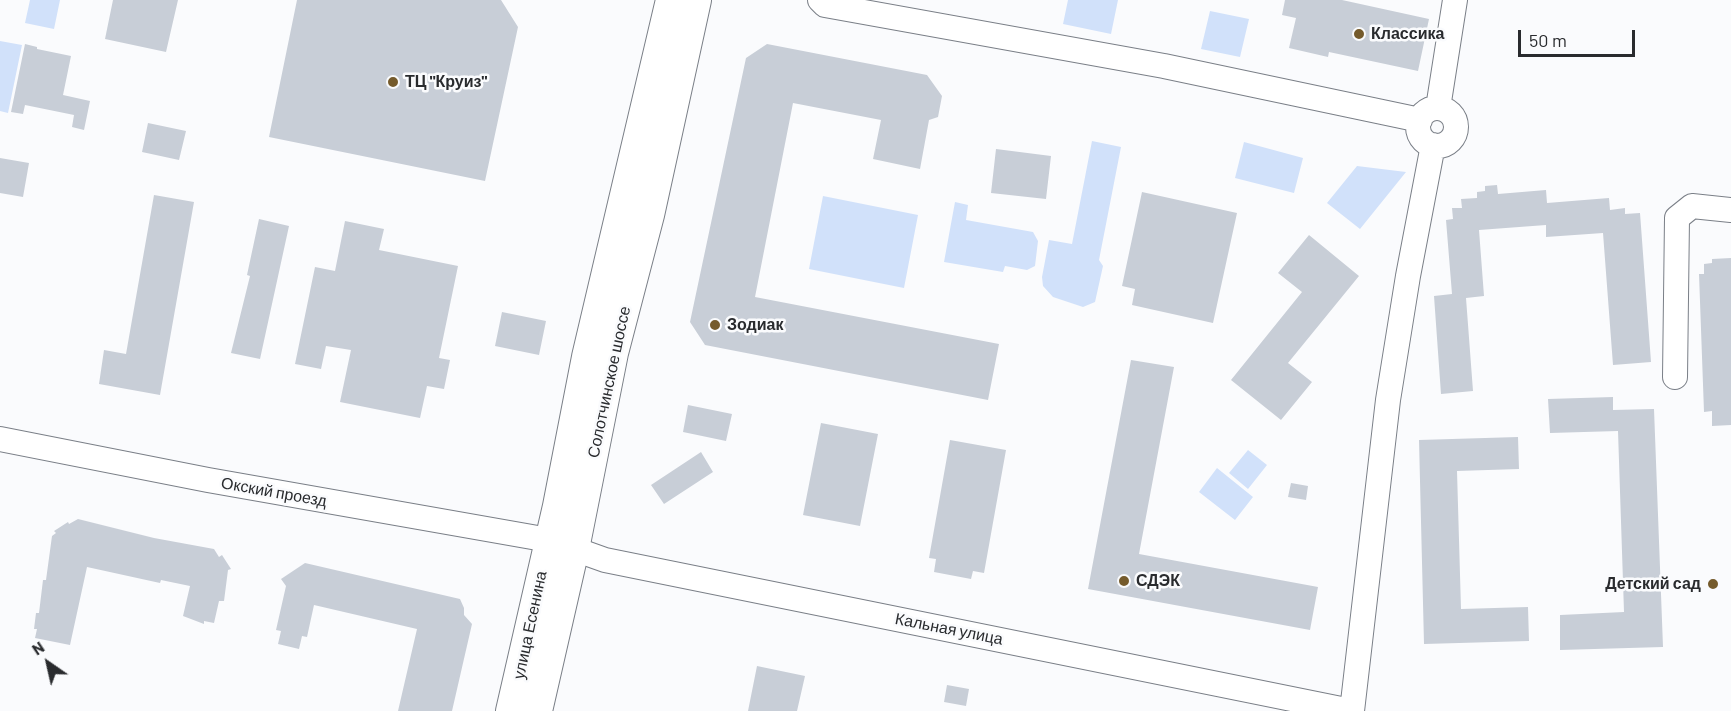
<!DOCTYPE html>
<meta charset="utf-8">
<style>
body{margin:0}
#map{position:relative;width:1731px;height:711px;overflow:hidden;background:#fafbfd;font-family:Barlow,sans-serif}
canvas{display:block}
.north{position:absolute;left:18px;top:633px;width:60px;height:60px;-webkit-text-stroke:4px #fafbfd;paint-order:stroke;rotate:326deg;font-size:16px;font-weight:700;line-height:24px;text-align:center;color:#292b2e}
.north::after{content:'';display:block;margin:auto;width:21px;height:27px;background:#292b2e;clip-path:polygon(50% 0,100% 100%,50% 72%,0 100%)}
.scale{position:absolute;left:1518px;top:30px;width:117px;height:27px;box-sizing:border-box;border:3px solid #292b2e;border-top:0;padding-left:8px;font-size:18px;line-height:21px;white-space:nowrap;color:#292b2e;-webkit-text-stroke:4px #fafbfd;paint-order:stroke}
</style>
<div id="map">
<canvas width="1731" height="711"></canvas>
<div class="north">N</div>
<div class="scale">50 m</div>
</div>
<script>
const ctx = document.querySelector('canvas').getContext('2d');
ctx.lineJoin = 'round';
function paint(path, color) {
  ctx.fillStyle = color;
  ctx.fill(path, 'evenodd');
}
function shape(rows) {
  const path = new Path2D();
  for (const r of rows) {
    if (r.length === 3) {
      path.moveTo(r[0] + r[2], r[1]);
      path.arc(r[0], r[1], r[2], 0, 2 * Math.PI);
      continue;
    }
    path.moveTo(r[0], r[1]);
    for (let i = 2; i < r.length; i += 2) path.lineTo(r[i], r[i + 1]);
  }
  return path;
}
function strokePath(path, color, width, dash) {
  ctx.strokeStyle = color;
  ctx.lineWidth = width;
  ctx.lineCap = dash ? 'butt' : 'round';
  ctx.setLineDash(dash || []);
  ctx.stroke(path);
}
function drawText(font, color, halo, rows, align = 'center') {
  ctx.font = font + ' Barlow,sans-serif';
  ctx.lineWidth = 5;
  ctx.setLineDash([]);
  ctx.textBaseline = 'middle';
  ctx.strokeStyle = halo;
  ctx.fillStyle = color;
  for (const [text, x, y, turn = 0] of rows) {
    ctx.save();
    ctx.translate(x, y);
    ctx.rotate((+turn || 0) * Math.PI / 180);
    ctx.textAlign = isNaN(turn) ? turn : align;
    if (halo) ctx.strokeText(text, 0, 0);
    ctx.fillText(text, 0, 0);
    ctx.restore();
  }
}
paint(shape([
 [30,0,60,0,54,29,25,23],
 [1068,0,1118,0,1111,34,1063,24],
 [1210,11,1249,19,1240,57,1201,49],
 [0,41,22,45,8,113,0,111],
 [1092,141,1121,147,1099,260,1103,266,1095,302,1083,307,1053,297,1043,286,1042,277,1049,240,1072,244],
 [1244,142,1303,158,1294,193,1235,178],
 [1357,166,1406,172,1360,229,1327,203],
 [823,196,918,215,904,288,809,269],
 [955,202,968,205,966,220,1033,232,1038,241,1035,266,1027,270,1005,266,1003,272,944,262],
 [1248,450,1267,465,1248,489,1229,473],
 [1217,468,1253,497,1235,520,1199,492]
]), '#d1e1fa');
paint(shape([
 [113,0,178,0,166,52,105,39],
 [297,0,501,0,518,27,485,181,269,137],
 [1285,0,1342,0,1429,19,1418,71,1329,52,1328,57,1289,48,1296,18,1282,15],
 [25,44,37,47,37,49,71,56,63,95,90,101,84,130,72,127,74,115,25,105,23,114,11,112],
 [767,44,927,75,942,96,938,117,929,120,920,169,873,159,881,120,793,103,755,297,999,344,988,400,705,345,690,322,746,58],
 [148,123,186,131,179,160,142,152],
 [996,149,1051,156,1046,199,991,193],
 [0,158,29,163,23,197,0,193],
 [1497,185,1498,194,1546,190,1547,203,1609,198,1610,210,1625,208,1625,214,1640,213,1651,362,1613,365,1603,233,1546,237,1546,225,1479,230,1484,296,1466,298,1473,391,1441,394,1434,296,1452,294,1446,220,1453,219,1452,208,1462,208,1461,199,1477,198,1477,192,1485,191,1485,186],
 [1142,192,1237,213,1213,323,1132,305,1135,289,1122,286],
 [154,195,194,202,160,395,99,384,104,350,126,354],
 [259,219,289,226,260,359,231,353,250,276,247,275],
 [345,221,384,229,379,250,458,266,439,358,450,360,444,389,427,386,420,418,340,402,351,350,326,346,321,369,295,364,315,267,335,271],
 [1309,235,1359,276,1288,363,1312,382,1281,420,1231,380,1302,292,1278,273],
 [1731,258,1731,425,1712,426,1712,411,1704,412,1699,274,1704,274,1704,264,1712,263,1712,259],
 [502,312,546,321,539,355,495,346],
 [1131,360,1174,367,1139,554,1318,587,1310,630,1088,589],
 [1613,397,1613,410,1654,409,1663,647,1560,650,1560,615,1624,612,1618,431,1550,433,1548,399],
 [688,405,732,414,726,441,683,432],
 [821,423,878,434,860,526,803,515],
 [1518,437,1519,469,1457,471,1461,609,1528,607,1529,641,1424,644,1419,440],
 [950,440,1006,450,984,573,973,571,971,579,934,572,936,559,929,558],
 [701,452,713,472,664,504,651,485],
 [1291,483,1308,486,1306,500,1288,497],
 [78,519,154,538,214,549,219,557,222,555,231,569,228,570,224,601,219,601,214,623,204,621,204,624,183,616,190,586,161,580,160,583,87,567,70,645,35,638,37,629,34,629,36,613,39,613,43,580,46,580,52,536,56,533,54,531,68,522,69,524],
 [305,563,460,599,464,608,464,615,472,624,452,711,398,711,417,629,314,605,307,637,302,636,299,649,278,644,281,631,276,630,286,586,281,579],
 [757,666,805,676,797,711,748,711],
 [947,685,969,689,966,706,944,702]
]), '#c8ced7');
const minor = shape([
 [820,0,825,5,1164,66,1420,120],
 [1438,108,1455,0],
 [1437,127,19],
 [1675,377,1677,218,1692,206,1731,210],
 [0,439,208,480,549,540,605,560,1351,711],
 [1352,711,1388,400,1408,276,1433,145]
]);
const major = shape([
 [511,711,558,506,587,357,671,0],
 [537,711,574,549,613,353,649,215,696,0]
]);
strokePath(minor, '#7a7f87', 26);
strokePath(major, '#7a7f87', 32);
strokePath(minor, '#fff', 24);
strokePath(major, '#fff', 30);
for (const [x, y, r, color] of [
 [1359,34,6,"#755b2c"],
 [393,82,6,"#755b2c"],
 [715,325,6,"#755b2c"],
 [1124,581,6,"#755b2c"],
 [1713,584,6,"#755b2c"]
]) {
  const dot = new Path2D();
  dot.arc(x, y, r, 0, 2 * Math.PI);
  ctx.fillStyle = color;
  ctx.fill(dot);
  strokePath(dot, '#fafbfd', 2);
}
drawText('bold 16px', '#292b2e', '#fafbfd', [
 ["Классика",1371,34],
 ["ТЦ \"Круиз\"",405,82],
 ["Зодиак",727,325],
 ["СДЭК",1136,581],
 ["Детский сад",1701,584,"right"]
], 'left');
drawText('16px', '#292b2e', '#fafbfd', [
 ["Солотчинское шоссе",609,382,-78],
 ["Окский проезд",274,492,10],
 ["улица Есенина",530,625,-78],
 ["Кальная улица",949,629,11]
]);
</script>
